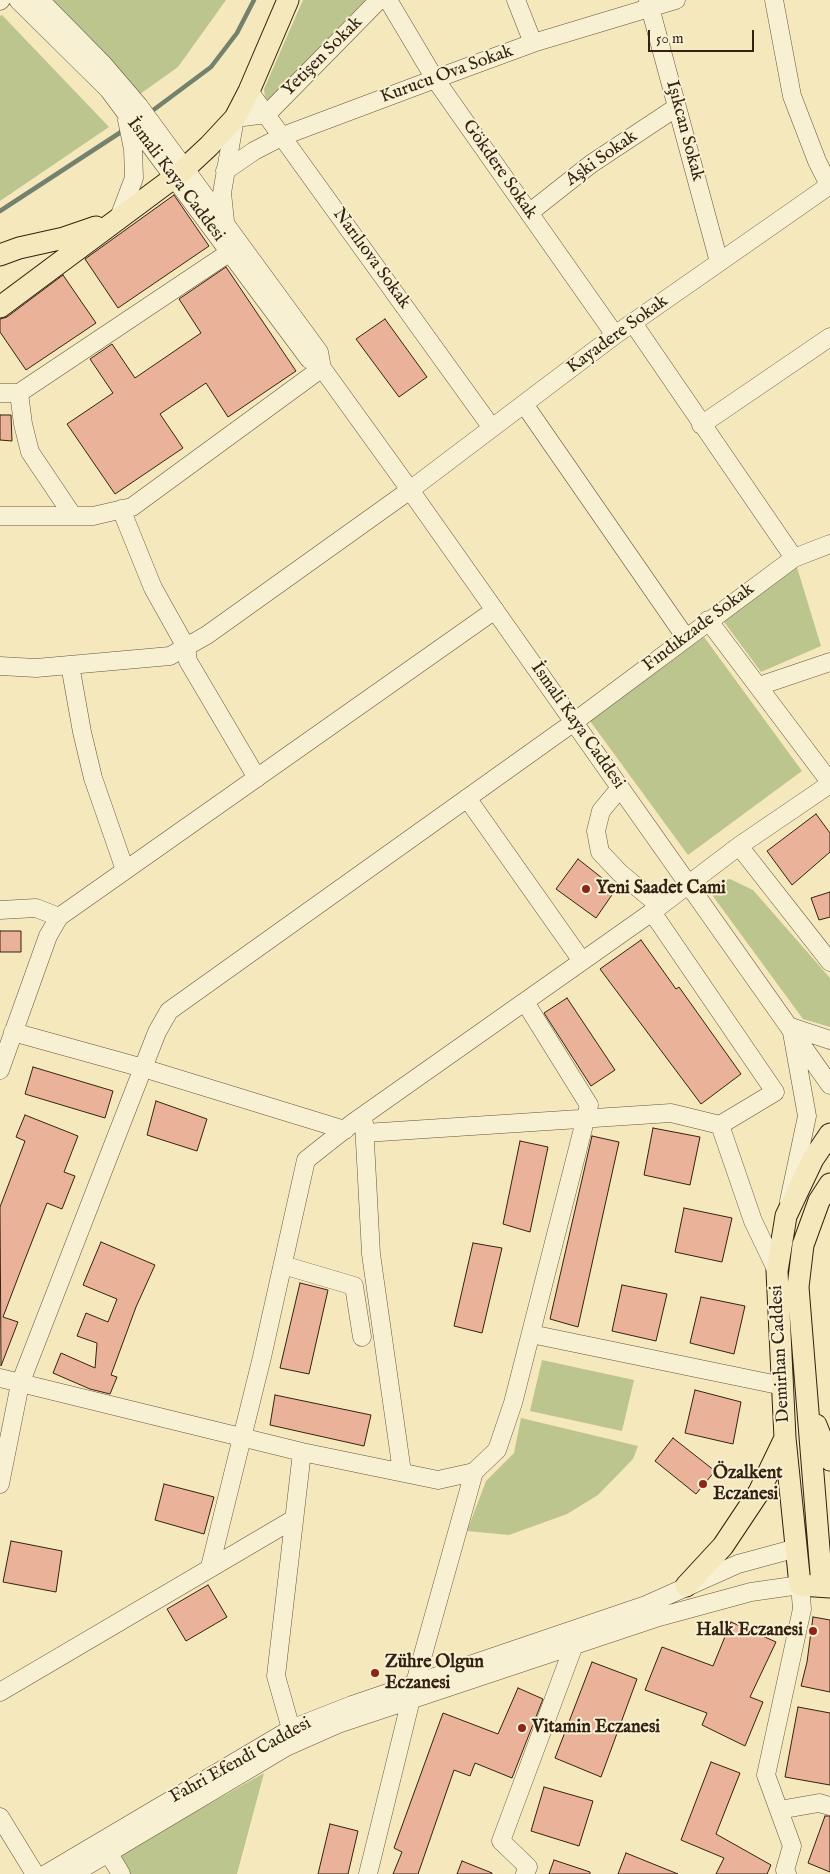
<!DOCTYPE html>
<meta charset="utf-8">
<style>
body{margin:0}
#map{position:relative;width:830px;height:1874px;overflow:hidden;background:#f5e8bc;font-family:"IM FELL English",serif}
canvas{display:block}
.scale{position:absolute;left:648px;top:30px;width:106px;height:22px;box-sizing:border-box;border:2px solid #321;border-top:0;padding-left:6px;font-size:15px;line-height:18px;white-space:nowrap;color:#321;-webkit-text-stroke:4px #f8f0d3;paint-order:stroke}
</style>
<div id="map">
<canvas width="830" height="1874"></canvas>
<div class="scale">50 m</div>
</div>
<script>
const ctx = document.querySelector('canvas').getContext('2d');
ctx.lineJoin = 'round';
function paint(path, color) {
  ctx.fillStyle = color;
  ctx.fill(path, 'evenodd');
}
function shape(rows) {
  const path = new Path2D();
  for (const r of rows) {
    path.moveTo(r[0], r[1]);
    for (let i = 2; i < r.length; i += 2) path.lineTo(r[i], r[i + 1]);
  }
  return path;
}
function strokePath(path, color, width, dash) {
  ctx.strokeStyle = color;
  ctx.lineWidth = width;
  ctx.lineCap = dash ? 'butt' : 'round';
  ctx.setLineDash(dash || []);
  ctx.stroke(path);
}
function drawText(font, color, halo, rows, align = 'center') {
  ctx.font = font + ' "IM FELL English",serif';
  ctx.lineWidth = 4;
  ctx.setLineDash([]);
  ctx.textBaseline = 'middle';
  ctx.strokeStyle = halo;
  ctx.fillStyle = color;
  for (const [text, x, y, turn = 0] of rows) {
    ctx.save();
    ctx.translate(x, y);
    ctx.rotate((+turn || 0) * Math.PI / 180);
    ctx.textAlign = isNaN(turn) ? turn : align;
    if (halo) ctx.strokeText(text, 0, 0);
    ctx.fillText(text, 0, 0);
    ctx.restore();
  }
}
paint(shape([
 [52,0,226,0,178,67,140,94],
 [303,0,366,0,269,101,265,98,264,89],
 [2,15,109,127,0,201,0,16],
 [796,564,821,646,761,672,719,615],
 [704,637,802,771,688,855,590,721],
 [730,879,753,890,830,978,830,1027,803,1019,704,884],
 [542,1360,634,1380,622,1431,530,1411],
 [521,1418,638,1446,633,1459,598,1495,567,1514,509,1535,467,1531,486,1481,514,1453],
 [264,1773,237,1874,130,1874,119,1855]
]), '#bdc58f');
strokePath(shape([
 [152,111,211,67,237,33,254,0],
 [0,211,121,132]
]), '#73816d', 4.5);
const building = shape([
 [174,195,209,246,118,308,85,259,174,195],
 [226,267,296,371,228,417,206,383,160,414,183,448,115,494,67,424,113,393,90,359,112,344,135,378,201,333,179,299,226,267],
 [63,275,96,323,26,370,0,332,0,319,7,317,63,275],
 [385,319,427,377,399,397,356,339,385,319],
 [0,415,11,415,12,441,0,440,0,415],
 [816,814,830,833,830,852,792,885,767,851,816,814],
 [578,859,616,889,596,918,556,889,578,859],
 [830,892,830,917,819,920,811,898,830,892],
 [0,931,21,931,21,952,0,952,0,931],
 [641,940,676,989,679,987,741,1074,701,1104,600,969,641,940],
 [567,998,615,1070,591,1086,544,1013,567,998],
 [33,1067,113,1091,105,1118,25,1094,33,1067],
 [156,1101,207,1119,197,1151,147,1135,156,1101],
 [25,1115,78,1136,64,1172,75,1176,62,1209,47,1203,22,1267,3,1317,18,1322,1,1366,0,1207,25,1141,16,1137,25,1115],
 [653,1128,700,1137,690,1185,644,1175,653,1128],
 [592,1136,619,1142,578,1327,550,1319,592,1136],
 [520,1141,548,1147,530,1232,503,1224,520,1141],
 [684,1208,732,1218,722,1262,675,1252,684,1208],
 [101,1242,155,1265,136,1307,111,1375,117,1377,110,1394,90,1389,53,1373,61,1353,95,1368,97,1343,77,1336,86,1313,108,1322,117,1299,83,1285,101,1242],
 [473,1243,502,1248,482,1333,454,1326,473,1243],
 [300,1283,328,1290,309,1374,280,1368,300,1283],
 [622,1285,667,1294,656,1341,612,1331,622,1285],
 [701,1297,745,1306,734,1354,690,1343,701,1297],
 [695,1390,741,1402,733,1444,685,1433,695,1390],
 [275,1395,371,1415,364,1446,270,1425,275,1395],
 [673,1438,715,1471,696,1494,655,1461,673,1438],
 [164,1484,214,1497,204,1534,155,1520,164,1484],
 [11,1541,62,1551,56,1592,3,1582,11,1541],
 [208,1585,227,1617,186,1641,167,1609,208,1585],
 [813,1617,830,1620,830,1692,801,1686,807,1662,813,1617],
 [731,1622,776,1642,750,1697,763,1702,745,1746,702,1725,707,1713,645,1690,662,1647,713,1666,731,1622],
 [592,1662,637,1679,601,1777,555,1758,592,1662],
 [518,1688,543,1699,512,1778,475,1763,470,1776,454,1770,418,1874,393,1874,402,1852,394,1848,443,1713,498,1734,518,1688],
 [798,1707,830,1713,830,1785,785,1777,798,1707],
 [711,1762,740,1773,716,1834,771,1865,767,1874,716,1874,724,1858,681,1840,711,1762],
 [544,1787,593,1801,579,1846,531,1831,544,1787],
 [825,1816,830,1816,830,1872,808,1863,825,1816],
 [330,1824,358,1831,348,1874,318,1874,330,1824],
 [626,1853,678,1874,618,1874,626,1853],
 [554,1860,590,1872,590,1874,549,1874,554,1860],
 [462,1861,492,1873,492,1874,457,1874,462,1861]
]);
paint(building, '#eab399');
strokePath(building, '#321', 1);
const minor = shape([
 [18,0,108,89,309,359,322,368,410,490,830,1085],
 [40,0,103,64,139,106,319,352,322,368],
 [388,0,435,79,615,335],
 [516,0,533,43],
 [648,0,719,262],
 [774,0,792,96,817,161,829,185],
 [0,1,1,0],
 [249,91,492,428],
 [225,171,254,151,283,136,435,79,533,43,676,0],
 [529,213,591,164,677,107],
 [118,220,134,178,133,149,127,120],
 [225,221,222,193,235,118,267,114,379,0],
 [633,323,794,558],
 [0,393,19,393,230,252],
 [19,393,23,424,30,452,73,516],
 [524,404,686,638],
 [701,425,830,337],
 [121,509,153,588,186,647,188,661,257,778],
 [0,516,93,516,132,507,322,368],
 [708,620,830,782],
 [70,665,82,732,93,778,125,870],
 [0,666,36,668,170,656,207,635,410,490,615,335,830,185],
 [759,686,830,662],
 [620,788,601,811,596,831,600,852,620,873,660,906],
 [467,798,582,961],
 [739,846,830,962],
 [0,910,36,908,59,917],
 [13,1032,143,1068,345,1130],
 [0,1070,48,936,59,917,495,610],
 [364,1123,371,1254,402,1472],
 [720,1125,753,1221,777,1271],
 [365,1133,671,1113,720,1125,775,1092,652,912],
 [789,1201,807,1116,791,1027,830,1040],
 [283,1265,354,1286,362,1337],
 [531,1334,783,1386],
 [0,1378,302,1452,438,1480,474,1472,497,1450,513,1403,589,1105,525,1002],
 [0,1484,20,1384,157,1032,169,1011,574,722,794,558,830,544],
 [210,1567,262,1357,306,1160,354,1122,652,912,739,846,830,784],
 [0,1692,294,1519],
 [291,1729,276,1676,302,1452],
 [779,1810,819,1803,830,1806],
 [0,1817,35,1874],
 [103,1844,121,1874],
 [46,1874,291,1729,352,1705,646,1605,738,1564,797,1548],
 [73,1874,286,1747,338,1724,659,1617,751,1592,800,1585,802,1609,766,1775,792,1846,785,1870,787,1874],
 [368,1874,415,1683,474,1472],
 [525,1874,528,1867,501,1841,577,1637]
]);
const major = shape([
 [0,255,19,248,64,238,96,227],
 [0,307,180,173,209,146,235,118,249,91,288,0],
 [830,1134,813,1159,786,1216,777,1271,785,1438,800,1585,830,1587],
 [816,1425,830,1460],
 [686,1586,723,1546,759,1492,785,1438],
 [822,1586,798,1287,803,1245,819,1201,830,1184]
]);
strokePath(minor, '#64543c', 19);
strokePath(major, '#321', 23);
strokePath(minor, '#f8f0d3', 18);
strokePath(major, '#f5e8bc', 21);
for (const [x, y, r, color] of [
 [586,889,5,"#8f2418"],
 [703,1484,5,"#8f2418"],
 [813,1631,5,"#8f2418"],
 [375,1673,5,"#8f2418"],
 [522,1728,5,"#8f2418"]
]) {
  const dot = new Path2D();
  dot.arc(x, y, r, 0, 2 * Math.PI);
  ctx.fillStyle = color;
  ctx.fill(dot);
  strokePath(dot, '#f8f0d3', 2);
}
drawText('18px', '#321', '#f8f0d3', [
 ["Yetişen Sokak",323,57,-45],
 ["Kurucu Ova Sokak",447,75,-20],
 ["Işıkcan Sokak",684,131,75],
 ["Aşki Sokak",602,159,-35],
 ["Gökdere Sokak",499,170,55],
 ["İsmali Kaya Caddesi",175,180,53],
 ["Narılıova Sokak",371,259,54],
 ["Kayadere Sokak",618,335,-36],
 ["Fındıkzade Sokak",699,628,-37],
 ["İsmali Kaya Caddesi",577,726,55],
 ["Demirhan Caddesi",781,1354,-93],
 ["Fahri Efendi Caddesi",241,1761,-29]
]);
drawText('bold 18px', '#321', '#f8f0d3', [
 ["Yeni Saadet Cami",596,889],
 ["Özalkent",713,1474],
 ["Eczanesi",713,1495],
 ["Halk Eczanesi",803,1631,"right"],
 ["Zühre Olgun",385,1663],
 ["Eczanesi",385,1684],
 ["Vitamin Eczanesi",532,1728]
], 'left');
</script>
